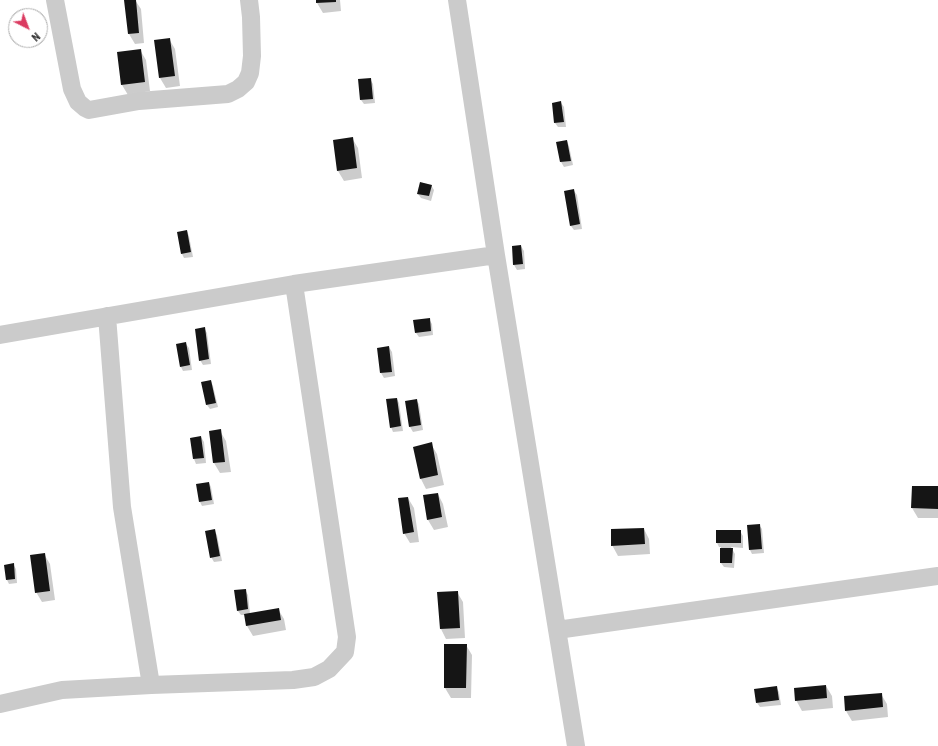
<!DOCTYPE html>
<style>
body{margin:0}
#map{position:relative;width:938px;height:746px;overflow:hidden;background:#fff;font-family:"Roboto Condensed",sans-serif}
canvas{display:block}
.north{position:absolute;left:8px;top:8px;width:40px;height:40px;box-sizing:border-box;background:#fff;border:1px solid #ababab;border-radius:50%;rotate:138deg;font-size:11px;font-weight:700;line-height:16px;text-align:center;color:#2e2e2e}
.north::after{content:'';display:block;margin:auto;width:14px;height:18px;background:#db3b61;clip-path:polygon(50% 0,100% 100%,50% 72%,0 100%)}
</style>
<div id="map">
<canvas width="938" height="746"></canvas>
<div class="north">N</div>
</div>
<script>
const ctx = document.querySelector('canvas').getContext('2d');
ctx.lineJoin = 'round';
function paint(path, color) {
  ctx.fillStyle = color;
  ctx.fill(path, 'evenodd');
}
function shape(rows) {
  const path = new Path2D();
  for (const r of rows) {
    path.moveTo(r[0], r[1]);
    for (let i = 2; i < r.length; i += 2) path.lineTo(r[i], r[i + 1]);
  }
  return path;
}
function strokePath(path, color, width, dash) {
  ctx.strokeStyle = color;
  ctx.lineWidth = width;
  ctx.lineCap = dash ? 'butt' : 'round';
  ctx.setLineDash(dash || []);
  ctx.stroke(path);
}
paint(shape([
 [130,0,135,0,141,9,144,43,135,44,129,34],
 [317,0,340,0,341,11,323,13,317,3],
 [169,39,175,49,180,86,166,88,160,78],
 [140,50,146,60,150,91,128,95,122,85],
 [370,79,373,84,375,103,364,104,361,100],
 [561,103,564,107,566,127,558,127,555,123],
 [352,138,358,148,362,178,344,181,338,171],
 [567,141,569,146,573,165,564,167,561,162,558,143],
 [431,185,434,190,431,201,421,198,418,194],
 [574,191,577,195,582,229,574,230,571,226],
 [187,231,189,236,193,257,184,258,182,254],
 [521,246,524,251,525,269,517,270,514,265,513,247],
 [429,319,432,324,433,335,419,337,416,333],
 [204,328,207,333,211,364,203,365,200,360],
 [186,344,189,348,192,370,183,371,181,367],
 [389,347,392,352,395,376,384,378,381,373],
 [211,381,213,386,218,407,210,409,207,405],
 [397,399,399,403,403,431,393,432,391,427],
 [416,400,419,404,423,430,413,432,410,427,407,401],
 [220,431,226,441,231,472,220,473,214,463,210,432],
 [201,437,204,442,206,463,196,464,194,459,191,438],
 [431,444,437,454,444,485,426,489,421,479],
 [209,483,211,487,214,504,202,506,200,502],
 [938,487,938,518,918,518,912,508],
 [438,494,443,504,448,527,434,530,428,520],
 [408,498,414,508,419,542,410,543,404,533],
 [759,525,762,529,764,553,752,554,750,550],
 [644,529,649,539,650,554,618,556,612,545],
 [214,530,217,535,222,561,214,562,211,557],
 [740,531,743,536,743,548,731,547,735,554,734,568,724,567,721,563,721,547,719,547,717,543],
 [44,554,50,564,55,600,42,602,36,592],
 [13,564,16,569,17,583,9,584,7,580],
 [245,590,248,595,250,614,278,609,284,619,286,630,253,636,247,626,245,615,241,615,238,611],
 [457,592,463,602,465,638,446,639,441,629],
 [466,645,472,655,471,698,451,698,445,688],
 [826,686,832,696,833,708,802,711,796,700],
 [776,687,779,692,781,705,760,707,757,703],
 [881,694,887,704,888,717,852,721,846,711]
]), '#0003');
paint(shape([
 [124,0,136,0,139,33,128,34],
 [316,0,336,0,336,2,316,3],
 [170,38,175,76,159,78,154,40],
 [141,49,145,82,121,85,117,52],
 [371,78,373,99,360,100,358,79],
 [561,101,564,122,554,123,552,103],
 [353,137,357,168,337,171,333,140],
 [567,140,571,161,560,162,556,142],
 [420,182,432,185,429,196,417,194],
 [574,189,580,224,570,226,564,191],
 [187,230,191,252,181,254,177,232],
 [521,245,523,264,513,265,512,246],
 [430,318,431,331,415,333,413,320],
 [205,327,209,359,199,361,195,329],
 [186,342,190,365,180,367,176,344],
 [389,346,392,372,380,373,377,348],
 [211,380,216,403,206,405,201,382],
 [397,398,401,426,390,428,386,399],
 [417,399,421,425,409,427,405,401],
 [221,429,225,462,213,463,209,431],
 [201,436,204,458,193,459,190,438],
 [432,442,438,475,420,479,413,447],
 [209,482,212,500,199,502,196,484],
 [912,486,938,486,938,509,911,508],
 [438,493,442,517,427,520,423,495],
 [408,497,414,532,403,534,398,498],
 [760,524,762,549,749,550,747,525],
 [644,528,645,544,611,546,611,529],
 [215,529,220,556,210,558,205,531],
 [716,530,741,530,741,543,716,543],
 [720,548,733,548,732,563,720,563],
 [45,553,50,591,35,593,30,555],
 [14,563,15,579,6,580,4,565],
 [246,589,248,609,237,611,234,590],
 [458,591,460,628,440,629,437,592],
 [279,608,281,620,246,626,244,614],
 [444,644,467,644,466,688,444,688],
 [826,685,827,698,795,701,794,688],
 [777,686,779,700,756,703,754,689],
 [882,693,883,707,845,711,844,696]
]), '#151515');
strokePath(shape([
 [55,0,72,89,78,102,85,108,89,110,139,101,228,94,238,89,246,82,250,73,252,56,251,17,249,0],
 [457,0,496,255,576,746],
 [107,316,122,507,151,685],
 [0,335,294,284,496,255],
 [557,630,938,576],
 [0,704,62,690,151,685,293,680,314,677,329,669,345,652,347,637,294,284]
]), '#cbcbcb', 18);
</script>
